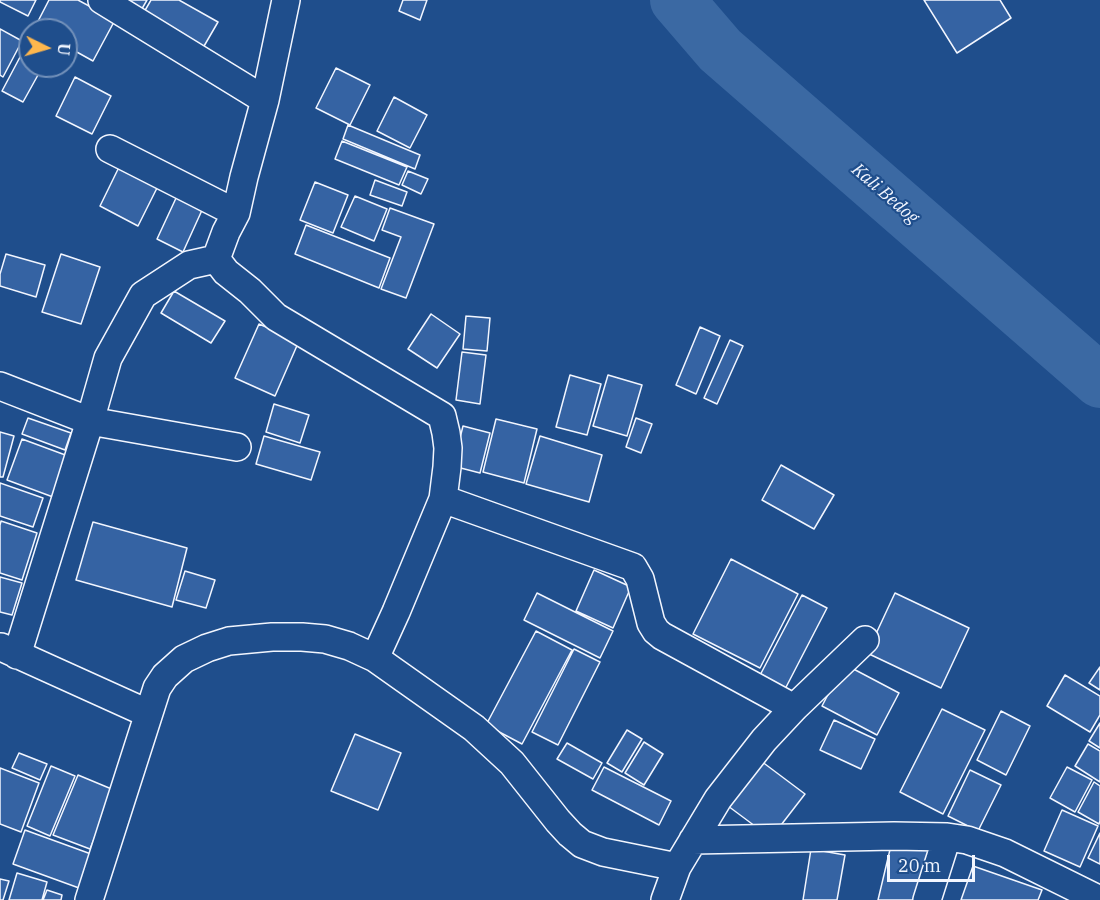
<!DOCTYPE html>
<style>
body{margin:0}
#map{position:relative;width:1100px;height:900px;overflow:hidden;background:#1f4e8c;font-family:"IBM Plex Serif",serif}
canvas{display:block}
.north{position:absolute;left:18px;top:18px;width:60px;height:60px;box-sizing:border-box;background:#1f4e8c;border:2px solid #7391ba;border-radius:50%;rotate:95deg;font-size:16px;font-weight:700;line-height:24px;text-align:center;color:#f2f6ff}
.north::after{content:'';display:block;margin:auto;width:21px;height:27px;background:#ffb74d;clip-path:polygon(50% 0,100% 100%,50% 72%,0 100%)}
.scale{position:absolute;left:887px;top:855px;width:88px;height:27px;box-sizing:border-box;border:3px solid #f2f6ff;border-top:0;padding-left:8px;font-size:18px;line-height:21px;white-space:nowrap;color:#f2f6ff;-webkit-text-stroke:4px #1f4e8c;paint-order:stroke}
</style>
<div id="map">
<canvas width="1100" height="900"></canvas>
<div class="north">U</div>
<div class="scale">20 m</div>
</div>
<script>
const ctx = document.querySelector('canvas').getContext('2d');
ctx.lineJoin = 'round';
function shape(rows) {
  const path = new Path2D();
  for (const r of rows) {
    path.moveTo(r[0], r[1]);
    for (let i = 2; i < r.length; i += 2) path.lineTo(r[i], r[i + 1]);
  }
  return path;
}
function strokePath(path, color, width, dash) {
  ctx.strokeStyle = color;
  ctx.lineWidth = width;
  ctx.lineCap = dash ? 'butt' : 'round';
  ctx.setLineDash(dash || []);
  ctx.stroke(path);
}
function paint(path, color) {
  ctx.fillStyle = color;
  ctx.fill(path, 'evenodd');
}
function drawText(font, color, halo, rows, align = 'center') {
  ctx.font = font + ' "IBM Plex Serif",serif';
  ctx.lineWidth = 4.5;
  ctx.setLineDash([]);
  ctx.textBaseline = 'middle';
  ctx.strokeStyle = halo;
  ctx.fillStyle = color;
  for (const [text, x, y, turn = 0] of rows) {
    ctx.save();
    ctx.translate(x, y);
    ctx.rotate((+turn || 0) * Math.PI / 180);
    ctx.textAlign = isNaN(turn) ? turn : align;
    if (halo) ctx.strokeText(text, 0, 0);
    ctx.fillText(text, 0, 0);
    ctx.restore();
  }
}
strokePath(shape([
 [677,0,720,50,1100,381]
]), '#3b69a3', 54);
const building = shape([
 [0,0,36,0,28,16,0,2,0,0],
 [49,0,78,0,115,20,93,61,66,46,66,30,34,29,49,0],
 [106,0,147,0,136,19,106,0],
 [151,0,179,0,218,22,200,53,140,19,151,0],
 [403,0,427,0,420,20,399,11,403,0],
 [924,0,1000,0,1011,18,957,53,924,0],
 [0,29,22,41,3,77,0,75,0,29],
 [28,42,30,43,30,66,43,66,23,102,2,91,28,42],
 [336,68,370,85,350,125,316,108,336,68],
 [75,77,111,96,92,134,56,116,75,77],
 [394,97,427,115,410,148,377,131,394,97],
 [348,125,420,155,415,169,343,139,348,125],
 [342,141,407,167,399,185,335,159,342,141],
 [122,161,161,180,138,226,100,206,122,161],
 [408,171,428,179,421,194,402,185,408,171],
 [375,180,407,192,402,206,370,195,375,180],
 [315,182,348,195,333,233,300,220,315,182],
 [177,196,203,208,183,252,157,239,177,196],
 [355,196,387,209,374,241,341,227,355,196],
 [390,208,434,224,406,298,381,289,401,237,382,230,390,208],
 [306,225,390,258,379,288,295,254,306,225],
 [6,254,45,265,36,297,0,286,0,274,6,254],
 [61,254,100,267,81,324,42,312,61,254],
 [174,291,225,321,211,343,161,313,174,291],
 [431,314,460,334,437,368,408,349,431,314],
 [466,316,490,318,487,351,463,349,466,316],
 [259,324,299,341,275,396,235,378,259,324],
 [700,327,720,336,696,394,676,385,700,327],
 [730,340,743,346,717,404,704,398,730,340],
 [462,352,486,355,480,404,456,400,462,352],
 [570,375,601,384,587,435,556,427,570,375],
 [608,375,642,385,627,436,593,426,608,375],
 [274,404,309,415,300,443,266,432,274,404],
 [28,418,71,433,65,450,22,434,28,418],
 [636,418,652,424,641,453,626,447,636,418],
 [496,419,537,429,524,483,483,472,496,419],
 [463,426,490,433,480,473,453,466,463,426],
 [0,432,14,436,3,477,0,477,0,432],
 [264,436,320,452,311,480,256,464,264,436],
 [540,436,602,455,589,502,526,484,540,436],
 [22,439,68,456,53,497,7,480,22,439],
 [781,465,834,495,814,529,762,500,781,465],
 [0,483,43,498,33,527,0,516,0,483],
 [1,521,37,533,22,580,0,573,0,525,1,521],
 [93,522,187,548,172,607,76,580,93,522],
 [731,559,798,594,760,668,693,634,731,559],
 [594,570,631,587,613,628,576,611,594,570],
 [185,571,215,580,206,608,176,600,185,571],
 [0,577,22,583,12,615,0,612,0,577],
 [537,593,613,631,600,658,524,620,537,593],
 [895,593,969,628,941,688,867,653,895,593],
 [802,595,827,608,783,693,758,679,802,595],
 [536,631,572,650,522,744,486,725,536,631],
 [574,649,600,662,558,745,532,732,574,649],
 [844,664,899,693,877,735,822,706,844,664],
 [1100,667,1100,690,1089,683,1100,667],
 [1065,675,1100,696,1100,715,1090,732,1047,706,1065,675],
 [942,709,985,730,943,814,900,792,942,709],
 [1001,711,1030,726,1006,775,977,760,1001,711],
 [834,720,875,739,861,769,820,750,834,720],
 [1100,723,1100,748,1089,741,1100,723],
 [627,730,642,739,622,772,607,763,627,730],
 [355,734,401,753,378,810,331,791,355,734],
 [644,742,663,754,644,785,625,773,644,742],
 [567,743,602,763,593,779,557,759,567,743],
 [1088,744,1100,751,1100,782,1075,766,1088,744],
 [19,753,47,764,40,780,12,768,19,753],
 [757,758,805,794,771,838,724,803,757,758],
 [51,766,75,776,50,836,27,826,51,766],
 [604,767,671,801,659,825,592,790,604,767],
 [1067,767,1092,780,1075,812,1050,798,1067,767],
 [0,768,39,783,21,832,0,824,0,768],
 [970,770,1001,785,978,831,948,816,970,770],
 [78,775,114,790,90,849,53,835,78,775],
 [1094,782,1100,786,1100,821,1099,824,1078,812,1094,782],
 [1062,810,1098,826,1080,867,1044,851,1062,810],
 [25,830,91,854,79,888,13,864,25,830],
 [1100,833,1100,864,1088,858,1100,833],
 [893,837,932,846,919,900,878,900,893,837],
 [811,849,845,855,837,900,803,900,811,849],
 [973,866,1042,890,1038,900,961,900,973,866],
 [17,873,47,882,42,900,9,900,17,873],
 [0,879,9,881,3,900,0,900,0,879],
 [47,890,62,895,61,900,43,900,47,890]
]);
paint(building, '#3563a3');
strokePath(building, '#f2f6ff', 1.5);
const minor = shape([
 [102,0,265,100],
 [286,0,265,100,244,177,236,213,226,232,216,259,226,272,250,291,276,317,442,416,446,433,448,448,447,467,443,499,396,612,375,658],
 [110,149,236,213],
 [0,386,90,421,237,447],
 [443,499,633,567,640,579,651,623,656,631,662,636,794,708],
 [1,647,147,713],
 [17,655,90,421,108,358,143,295,189,265,216,259],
 [693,840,894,836,947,837,967,840,1005,853,1100,900],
 [89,900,157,688,165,676,184,659,207,648,229,641,272,637,302,637,325,639,349,646,375,658,474,728,512,763,558,821,570,834,582,844,603,852,677,867],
 [665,900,677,867,718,799,764,740,794,708,865,640],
 [927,900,947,837]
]);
strokePath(minor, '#f2f6ff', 30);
strokePath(minor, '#1f4e8c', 27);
drawText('italic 18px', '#f2f6ff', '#1f4e8c', [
 ["Kali Bedog",885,194,41]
]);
</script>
